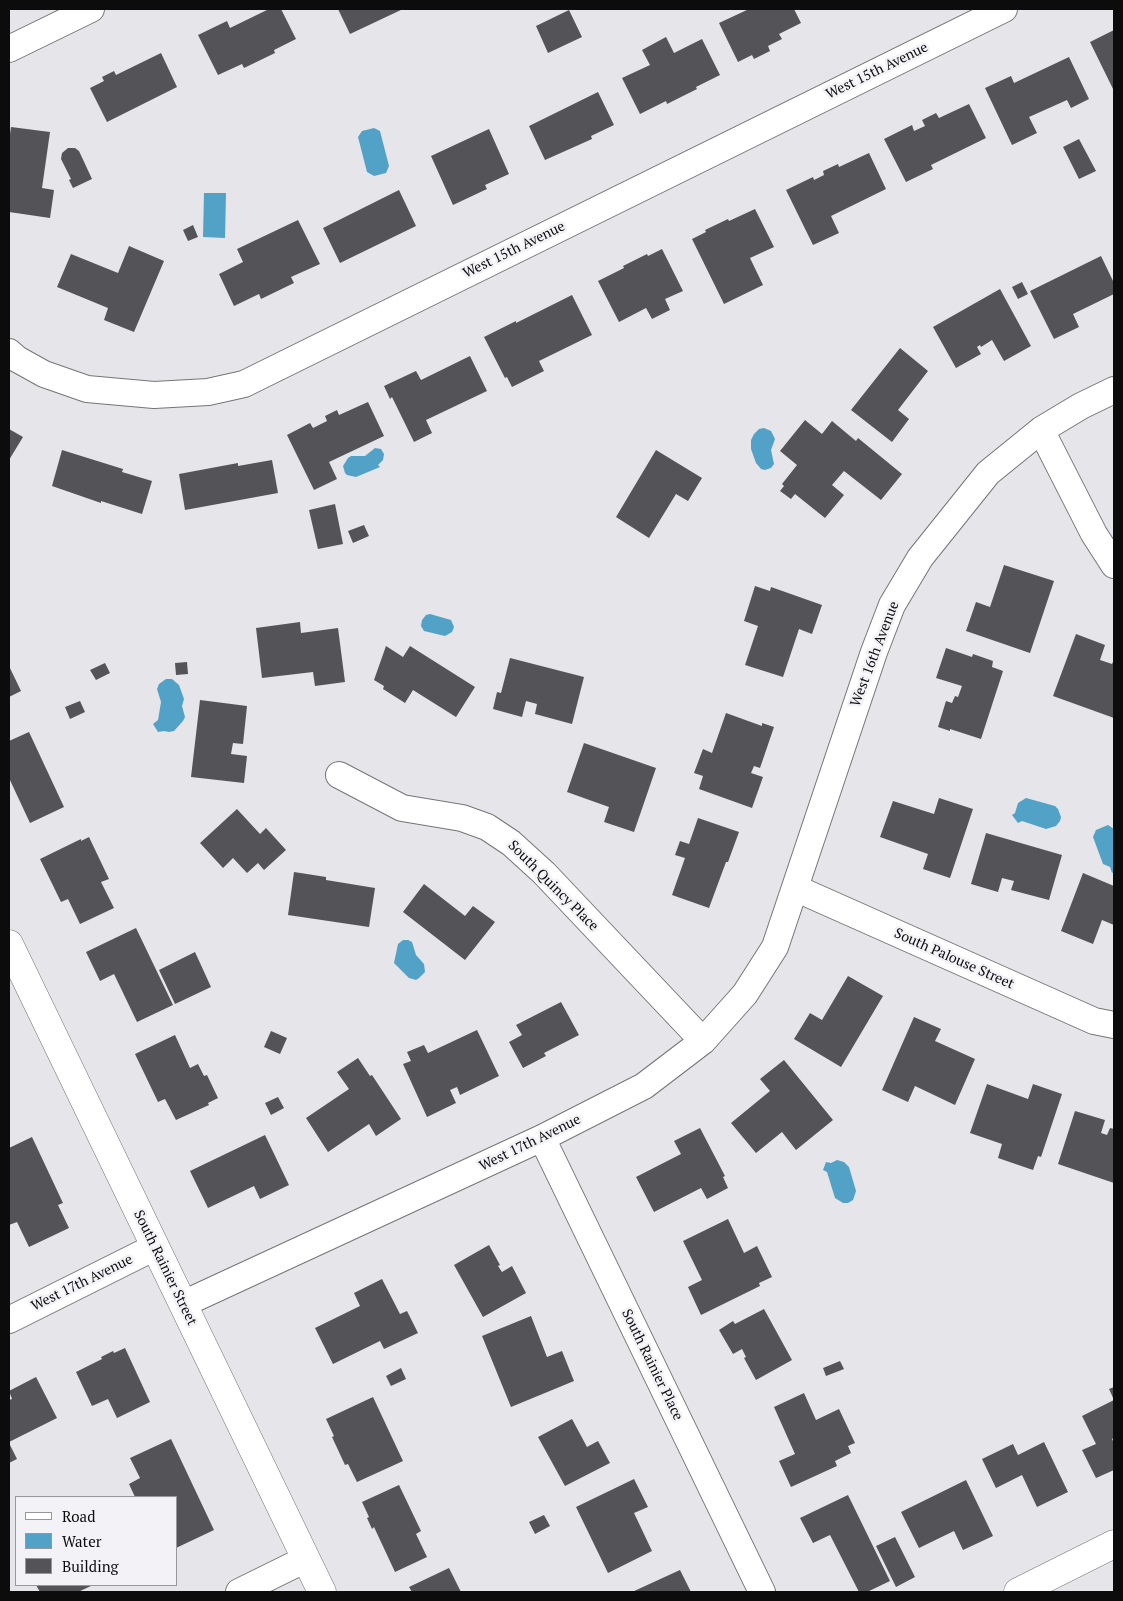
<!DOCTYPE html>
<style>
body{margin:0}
#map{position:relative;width:1123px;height:1601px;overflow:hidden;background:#e6e5e9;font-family:"PT Serif",serif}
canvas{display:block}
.frame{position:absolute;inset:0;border:10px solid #0c0c0d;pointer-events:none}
.legend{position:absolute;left:15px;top:1496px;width:162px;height:90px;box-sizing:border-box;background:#f3f2f7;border:1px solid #979699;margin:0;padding:6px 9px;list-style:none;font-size:15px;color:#0c0c0d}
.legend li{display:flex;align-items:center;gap:10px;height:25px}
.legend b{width:25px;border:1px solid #979699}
</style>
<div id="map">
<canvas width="1123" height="1601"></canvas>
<div class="frame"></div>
<ul class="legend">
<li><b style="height:6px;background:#fff"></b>Road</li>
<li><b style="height:14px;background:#52a1c6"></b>Water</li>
<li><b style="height:14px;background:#545357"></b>Building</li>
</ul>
</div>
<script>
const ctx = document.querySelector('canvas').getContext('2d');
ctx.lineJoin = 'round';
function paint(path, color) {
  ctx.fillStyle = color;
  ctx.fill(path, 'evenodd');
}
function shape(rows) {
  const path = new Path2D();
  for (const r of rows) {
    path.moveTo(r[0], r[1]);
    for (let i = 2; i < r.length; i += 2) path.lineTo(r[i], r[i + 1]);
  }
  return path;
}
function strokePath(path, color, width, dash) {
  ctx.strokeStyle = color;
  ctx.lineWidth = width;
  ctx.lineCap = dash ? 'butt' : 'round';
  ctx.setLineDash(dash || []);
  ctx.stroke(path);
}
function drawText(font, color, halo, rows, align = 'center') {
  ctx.font = font + ' "PT Serif",serif';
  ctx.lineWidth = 5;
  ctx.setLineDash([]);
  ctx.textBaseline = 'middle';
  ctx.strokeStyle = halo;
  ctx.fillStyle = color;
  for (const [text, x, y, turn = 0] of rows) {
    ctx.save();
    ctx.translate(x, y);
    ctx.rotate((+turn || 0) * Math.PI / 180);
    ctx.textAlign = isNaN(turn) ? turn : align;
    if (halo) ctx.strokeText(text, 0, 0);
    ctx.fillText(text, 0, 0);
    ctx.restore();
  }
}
paint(shape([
 [374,128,380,131,389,166,386,173,374,176,367,172,358,137,362,131],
 [204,193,226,193,225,238,203,237],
 [764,428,771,431,775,439,771,450,774,464,771,468,765,470,761,469,756,463,751,449,751,440,754,434,759,429],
 [375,448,381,449,384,454,383,460,378,465,380,467,356,477,347,475,345,473,343,466,348,458,351,456,365,456],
 [430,614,451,620,454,627,452,632,445,636,424,631,421,626,422,620,426,615],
 [166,679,172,679,179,685,184,699,182,706,185,717,183,721,174,731,169,732,164,731,158,732,153,724,158,720,161,702,157,689,159,684],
 [1026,798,1055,806,1058,809,1061,817,1060,821,1056,826,1046,829,1022,821,1018,823,1012,815,1015,813,1018,803],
 [1108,825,1114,829,1114,872,1112,873,1110,867,1103,864,1093,837,1096,830],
 [403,940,408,940,412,942,416,955,424,964,425,972,419,978,416,980,409,978,394,963,398,944],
 [837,1160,844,1162,849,1167,856,1191,853,1200,848,1203,843,1203,835,1198,827,1172,823,1170,826,1162,831,1163]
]), '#52a1c6');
paint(shape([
 [269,9,281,9,296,39,274,50,275,53,244,68,242,64,218,75,198,35,227,21,230,28],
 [338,9,403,9,350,34],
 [749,9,794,9,801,23,779,34,782,39,768,46,770,51,754,59,752,55,738,62,719,23],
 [569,10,582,37,548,53,536,26],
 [1114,30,1114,91,1090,42],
 [666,37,674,53,702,39,720,75,696,87,697,89,667,104,666,101,640,114,622,78,650,65,642,50],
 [161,53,177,87,107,122,90,88,104,81,102,77,114,71,116,75],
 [1069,57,1089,99,1071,108,1067,100,1029,117,1037,133,1012,145,985,88,1011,76,1014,83],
 [598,92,614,125,591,136,592,139,545,160,529,126],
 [969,104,986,138,931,165,933,169,906,182,884,139,912,125,914,131,925,126,922,120,936,113,939,118],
 [11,127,50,132,42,188,54,190,50,218,9,212,9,141],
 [489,129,509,174,485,185,487,189,453,205,431,156],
 [1079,139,1096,171,1079,179,1063,147],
 [68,148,75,148,79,151,92,179,73,188,69,180,71,179,61,159,62,153],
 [869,153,886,189,831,216,839,233,813,245,786,190,813,177,814,180,824,175,823,171,838,164,839,167],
 [399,190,416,226,340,263,323,228],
 [755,209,774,247,750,258,763,285,724,304,692,239,706,232,705,230,728,219,729,221],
 [298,220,320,264,291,277,294,283,261,299,259,294,234,306,219,274,243,262,237,249],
 [193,225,198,237,188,241,183,230],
 [129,246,164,261,134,332,104,320,108,308,57,287,71,254,118,273],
 [662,249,683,291,665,299,670,310,652,319,646,308,619,322,598,281,624,268,623,266,647,254,648,256],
 [1101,256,1114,283,1114,294,1073,314,1079,327,1054,339,1030,291],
 [1022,282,1028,294,1018,299,1012,287],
 [1000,289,1031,346,1004,361,992,340,981,347,980,345,977,347,981,354,956,368,933,327],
 [572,295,592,335,539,361,544,371,512,387,507,377,505,378,484,337,516,321,516,323],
 [900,348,928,371,898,410,909,419,892,442,851,410],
 [470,356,487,391,426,420,432,433,414,442,392,397,390,399,384,386,416,371,421,380],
 [368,402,384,436,329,462,337,479,314,490,287,435,310,423,313,428,327,421,325,416,337,410,339,415],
 [805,420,822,434,832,421,856,441,858,438,902,474,881,500,844,471,832,485,844,495,825,518,795,494,791,499,780,491,784,486,782,484,797,465,780,451],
 [9,429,23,437,9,460],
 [62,450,123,469,122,472,152,481,142,514,101,501,101,503,52,486],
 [656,450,702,478,688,501,676,494,649,538,616,517],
 [272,460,278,493,185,510,179,474,238,463,238,466],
 [335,504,343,544,318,549,309,510],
 [364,525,369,536,353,543,348,531],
 [1004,565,1054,581,1030,653,966,631,976,602,990,607],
 [755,586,770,591,771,587,822,605,812,634,799,629,783,677,745,665,758,626,744,621],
 [300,622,301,633,338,628,345,682,315,686,313,672,262,678,256,628],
 [1076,634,1105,645,1100,660,1112,664,1113,662,1114,663,1114,718,1053,696],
 [386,646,403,657,410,646,475,687,456,717,413,690,405,703,383,689,384,686,374,680],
 [946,648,972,657,973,654,993,661,992,667,1003,671,981,739,950,729,950,731,938,727,946,701,952,703,955,696,958,697,962,686,936,678],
 [510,658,584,677,572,724,535,714,537,704,526,701,522,717,493,709,497,692,501,693],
 [187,662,188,674,176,675,175,663],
 [105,663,110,673,96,680,90,670],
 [9,666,21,691,9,697],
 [200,700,247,706,243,744,233,743,231,754,247,756,244,783,191,777],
 [80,701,85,712,70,719,65,707],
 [726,713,762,726,762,723,774,727,760,768,754,766,751,773,763,777,752,808,699,789,703,776,694,773,703,749,712,753],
 [29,732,64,807,30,823,9,778,9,741],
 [584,743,656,768,634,832,604,822,609,807,567,792],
 [939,798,973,809,950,878,923,869,928,854,880,837,893,801,934,814],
 [237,809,260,834,266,828,286,850,264,870,258,863,247,873,233,858,223,868,200,843],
 [698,818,739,832,728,862,726,862,709,908,672,895,685,858,675,855,680,841,689,844],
 [986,833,1062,855,1049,900,1011,890,1014,881,1002,878,998,892,971,884],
 [89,837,109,879,101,882,114,908,80,924,68,899,61,902,40,859,81,839,81,841],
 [294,872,326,877,326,880,375,888,369,927,288,915],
 [1083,873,1114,886,1114,925,1102,920,1093,944,1061,931],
 [424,884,465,916,473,906,495,922,465,960,403,912],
 [136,928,173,1005,137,1022,114,974,100,981,86,952],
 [195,952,211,987,175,1004,159,970],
 [848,976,883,996,841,1067,794,1039,810,1013,822,1020],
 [561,1002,579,1035,544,1053,546,1056,523,1068,509,1042,522,1035,516,1025],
 [914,1017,941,1029,935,1041,975,1059,955,1105,915,1086,908,1102,882,1090],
 [477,1030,499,1076,460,1095,457,1087,450,1090,456,1103,427,1117,403,1064,411,1061,407,1052,424,1045,428,1053],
 [271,1031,287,1038,280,1054,264,1047],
 [175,1035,190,1068,198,1064,204,1076,207,1075,218,1098,208,1103,209,1105,176,1120,165,1099,158,1102,135,1054],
 [358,1058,370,1076,372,1075,401,1119,376,1136,369,1124,328,1152,306,1118,349,1089,337,1072],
 [784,1060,833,1120,796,1150,782,1132,756,1153,731,1123,770,1091,760,1079],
 [987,1084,1028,1099,1033,1084,1062,1094,1041,1157,1038,1156,1033,1170,998,1158,1002,1144,970,1133],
 [278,1097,284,1108,271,1115,265,1103],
 [1075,1111,1105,1120,1101,1133,1107,1135,1110,1128,1114,1129,1114,1183,1058,1164],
 [700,1128,725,1176,723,1177,728,1188,707,1199,701,1188,654,1212,636,1177,681,1154,674,1141],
 [265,1135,289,1185,260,1199,254,1186,208,1208,190,1171],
 [32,1137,63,1203,58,1205,69,1228,29,1247,17,1222,9,1225,9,1148],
 [728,1219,744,1253,757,1246,772,1277,759,1283,760,1286,701,1315,688,1287,702,1280,683,1241],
 [489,1245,500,1265,498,1266,502,1272,512,1266,526,1293,483,1317,454,1265],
 [382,1279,400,1314,407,1311,418,1333,384,1349,380,1341,333,1364,315,1328,360,1306,354,1293],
 [764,1309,792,1360,756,1380,744,1358,746,1357,742,1349,733,1354,719,1330,733,1321,735,1324],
 [531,1316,547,1357,562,1351,574,1381,511,1407,482,1336],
 [125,1348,150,1402,117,1418,108,1399,92,1406,76,1372,102,1359,101,1357,113,1351,114,1353],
 [840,1361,844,1369,826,1376,823,1368],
 [401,1368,406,1379,391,1386,386,1376],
 [36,1377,57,1418,9,1442,9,1400,12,1399,9,1391],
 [1114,1387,1114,1438,1112,1439,1114,1443,1114,1470,1096,1478,1082,1450,1096,1444,1082,1416,1114,1400,1109,1389],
 [804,1393,816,1420,839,1409,855,1443,848,1446,851,1453,835,1461,837,1466,791,1487,779,1461,795,1454,774,1407],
 [373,1397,403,1461,357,1482,348,1464,345,1465,332,1437,334,1436,326,1419],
 [572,1419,587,1447,598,1441,610,1463,565,1486,538,1437],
 [171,1439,214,1530,176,1548,176,1497,135,1497,129,1484,140,1478,130,1458],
 [1044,1442,1068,1492,1037,1507,1022,1475,996,1488,982,1459,1013,1444,1018,1455],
 [9,1443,17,1459,9,1463],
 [634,1479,648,1507,634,1513,652,1551,608,1573,576,1507],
 [966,1480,993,1536,963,1550,954,1531,919,1548,901,1512],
 [399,1485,421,1531,416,1534,427,1557,395,1572,374,1527,372,1529,367,1518,369,1517,362,1502],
 [848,1495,890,1581,867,1592,859,1592,830,1535,813,1543,800,1518],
 [544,1515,550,1526,535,1534,529,1522],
 [895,1537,915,1577,896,1587,876,1546],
 [449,1568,461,1592,412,1592,409,1587],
 [680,1570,691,1592,632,1592],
 [36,1585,93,1585,78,1592,40,1592]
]), '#545357');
const minor = shape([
 [9,49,91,9],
 [9,352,17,359,44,374,87,389,154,395,208,392,244,384,1004,9],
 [1041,430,1094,534,1114,565],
 [339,775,402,808,462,818,487,827,511,843,544,873,703,1041],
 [795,888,1094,1021,1114,1025],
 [542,1138,762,1592],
 [183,1304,542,1138,644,1086,703,1041,745,994,775,947,874,652,892,605,920,558,988,473,1041,430,1081,406,1114,390],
 [9,1320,155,1247],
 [239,1592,306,1559]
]);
const tertiary = shape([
 [9,944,322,1592],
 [1018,1592,1114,1544]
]);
strokePath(minor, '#757578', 28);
strokePath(tertiary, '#757578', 29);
strokePath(minor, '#fff', 26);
strokePath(tertiary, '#fff', 28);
drawText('14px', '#0c0c0d', '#f3f2f7', [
 ["West 15th Avenue",877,71,-26],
 ["West 15th Avenue",514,250,-26],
 ["West 16th Avenue",875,654,-69],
 ["South Quincy Place",553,886,45],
 ["South Palouse Street",954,959,24],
 ["West 17th Avenue",530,1143,-26],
 ["South Rainier Street",165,1268,64],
 ["West 17th Avenue",82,1283,-26],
 ["South Rainier Place",652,1365,64]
]);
</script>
